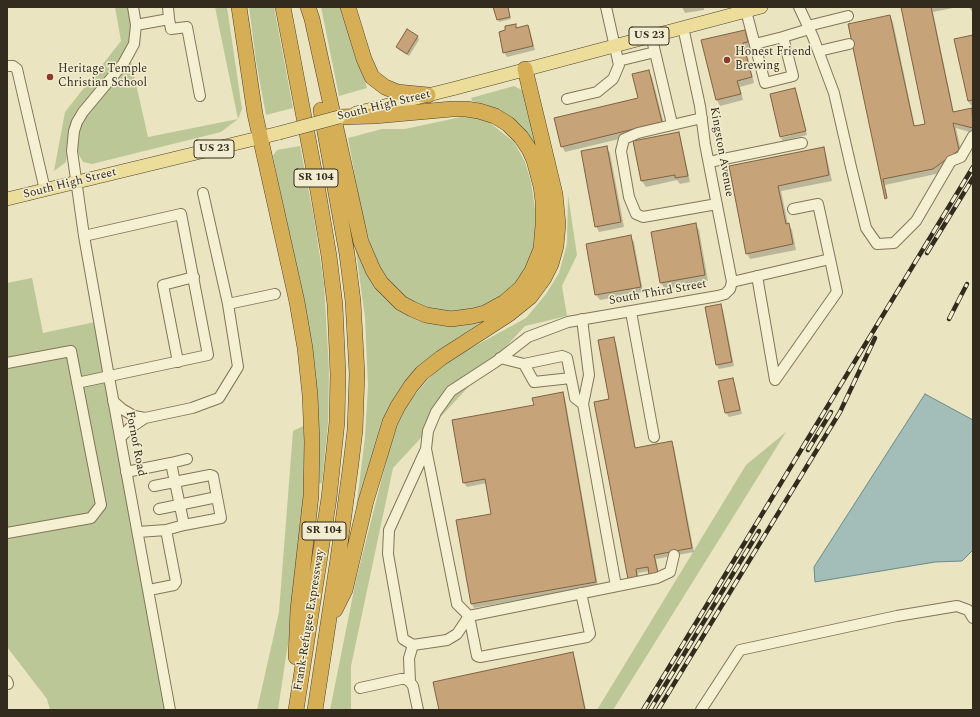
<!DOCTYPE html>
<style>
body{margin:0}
#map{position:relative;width:980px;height:717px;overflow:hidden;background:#eae4c1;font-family:Spectral,serif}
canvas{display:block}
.frame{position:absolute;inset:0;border:8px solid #332b1d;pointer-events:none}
</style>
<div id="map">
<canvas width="980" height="717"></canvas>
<div class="frame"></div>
</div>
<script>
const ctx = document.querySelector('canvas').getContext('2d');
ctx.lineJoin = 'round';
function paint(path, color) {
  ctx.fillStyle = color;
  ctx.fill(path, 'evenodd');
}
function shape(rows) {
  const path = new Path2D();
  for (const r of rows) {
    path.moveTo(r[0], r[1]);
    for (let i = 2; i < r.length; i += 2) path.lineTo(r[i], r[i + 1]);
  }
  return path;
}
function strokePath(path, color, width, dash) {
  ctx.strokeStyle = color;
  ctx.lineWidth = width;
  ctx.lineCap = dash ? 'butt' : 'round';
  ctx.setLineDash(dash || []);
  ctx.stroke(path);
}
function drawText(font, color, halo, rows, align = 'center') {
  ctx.font = font + ' Spectral,serif';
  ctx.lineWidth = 3;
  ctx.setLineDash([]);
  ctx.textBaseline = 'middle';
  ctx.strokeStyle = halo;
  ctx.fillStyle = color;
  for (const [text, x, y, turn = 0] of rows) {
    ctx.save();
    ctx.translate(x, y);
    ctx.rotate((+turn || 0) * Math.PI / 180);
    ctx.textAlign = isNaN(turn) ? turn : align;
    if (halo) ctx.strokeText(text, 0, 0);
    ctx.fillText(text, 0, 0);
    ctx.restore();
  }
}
paint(shape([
 [115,7,129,7,132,21,131,40,122,58,76,113,71,126,66,162,54,171,65,112,121,41],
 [215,7,227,7,242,109,238,119,221,132,92,164,83,162,78,153,77,145,79,129,86,116,131,62,148,137,238,119],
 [249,7,274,7,293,108,266,115,256,61],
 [321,7,342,7,367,88,339,96],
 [514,86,526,92,537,143,533,144,505,115,487,105,472,101,471,98],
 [461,117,484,118,514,142,525,162,531,182,536,216,535,249,524,273,510,292,475,310,437,312,413,302,394,288,381,272,371,247,361,209,348,138,382,129,405,129],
 [300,146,314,218,324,284,329,370,328,423,322,483,317,484,301,295,273,156,277,150],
 [568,195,577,255,562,286,567,316,525,326,393,468,351,666,351,710,330,710,356,580,394,431,410,400,442,364,526,318,546,294,559,273,567,244],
 [355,244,406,312,487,318,448,344,426,360,401,389,360,511,356,510,365,437,368,386,365,318],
 [32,278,43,333,95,322,165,710,50,710,47,699,7,647,7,283],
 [307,424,307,495,294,611,286,656,278,710,257,710,279,612,293,431],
 [786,432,613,710,597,710,746,465]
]), '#bbc796');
const water = shape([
 [925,394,973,420,973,550,962,561,935,562,815,582,814,567,925,394]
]);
paint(water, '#a3bdb9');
strokePath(water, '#6b8a86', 1);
paint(shape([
 [495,7,508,7,511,19,499,22],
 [682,7,704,7,704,10,685,13],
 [902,7,958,7,933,12,954,113,971,109,973,112,973,133,956,128,962,156,936,174,885,185,882,179,890,16,893,22,915,127,927,125],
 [969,7,973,7,973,11,972,12],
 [515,25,517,28,528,26,530,30,535,50,507,57,504,52,507,31],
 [408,31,418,37,419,40,409,56,399,50,397,47],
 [744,31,747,37,750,48,746,49,754,83,740,87,743,100,720,106,717,100,702,41],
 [973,36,973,107,972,107,968,101,955,40],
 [649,71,652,77,665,128,565,152,562,146,639,99],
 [795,89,797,93,806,130,780,136],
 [806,131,807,135,783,141,781,138],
 [678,133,681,139,690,182,680,184,677,180,646,187,642,181,634,142],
 [606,147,610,153,624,227,599,232,596,226],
 [823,148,826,154,832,181,781,191,788,224,792,230,796,250,750,259,747,253,730,167],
 [695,224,699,230,708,281,665,289,661,283,652,233],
 [630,236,634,242,643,292,600,300,596,295],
 [720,306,723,310,734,366,719,369,717,365,706,308],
 [614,338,616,343,636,449,671,442,674,447,694,552,656,559,659,577,650,571,638,573,639,581,631,583,610,400],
 [733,379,735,384,742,414,729,417,726,413,719,382],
 [563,393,565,398,598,586,474,608,472,604,492,514,487,483,467,487,464,483,535,406],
 [572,654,575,658,586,710,440,710]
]), '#0003');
const building = shape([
 [493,7,508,7,510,17,497,20,493,7],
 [901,7,931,7,953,112,972,108,973,128,953,123,959,150,933,169,883,179,887,198,885,199,848,24,890,15,914,126,925,124,901,7],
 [516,24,516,28,528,25,533,46,503,53,499,32,505,30,505,26,516,24],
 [407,29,418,36,407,54,396,47,407,29],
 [745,30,748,42,743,43,752,77,737,81,741,94,716,100,701,40,745,30],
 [973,35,973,100,968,101,954,39,973,35],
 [649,70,662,122,561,147,554,118,638,98,632,74,649,70],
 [795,88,806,131,780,137,770,94,795,88],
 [679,132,688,176,675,178,675,175,641,181,633,141,679,132],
 [607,146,621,222,595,227,581,151,607,146],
 [824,147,829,175,778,186,786,224,789,223,793,244,746,254,729,166,824,147],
 [696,223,705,275,660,283,651,232,696,223],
 [631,235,641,287,595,295,586,244,631,235],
 [721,304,732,362,716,365,705,307,721,304],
 [614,337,635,448,672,441,692,548,654,555,658,573,649,575,648,567,636,569,637,577,628,579,594,402,609,399,598,340,614,337],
 [733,378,740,410,725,413,718,381,733,378],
 [563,392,596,582,471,604,456,520,491,514,485,479,463,483,452,420,534,405,532,398,563,392],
 [573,652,585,710,439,710,433,682,573,652]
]);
paint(building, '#c6a379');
strokePath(building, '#806241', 1);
const minor = shape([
 [133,7,136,25,134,44,123,64,83,112,77,122,74,131,72,151,84,236,109,377,170,710],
 [168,7,169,19],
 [799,7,813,37,834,93,851,167,866,228,877,244,894,243,916,221,951,161,961,157,973,136],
 [746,11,765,83,793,76,783,37,755,44],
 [136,25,169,19,171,29,187,27,200,96],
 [808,26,848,16],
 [651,35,672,124],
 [783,37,809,29],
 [819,51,849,44],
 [618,61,655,52],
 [7,66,13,66,17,69,45,190],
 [567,99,597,92,613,79,619,65,606,7],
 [702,118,638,133,624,139,621,151,629,197,636,214,643,217,717,204],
 [709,162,802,143],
 [793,209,818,204,830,259],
 [732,282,830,259,837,292,775,380,757,276],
 [228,304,275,294],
 [631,312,654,437],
 [582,319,589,375,583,404,616,586],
 [500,358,524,364,562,356,567,358,571,378,534,382,524,364],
 [178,362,163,285,194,277],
 [7,363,71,351,101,505,91,518,7,533],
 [571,378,575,398,583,404],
 [77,383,208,355,181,214,84,236],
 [113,401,122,409,134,416,145,418,192,408,219,398,238,367,228,304,203,193],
 [120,438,130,428,145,418],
 [426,449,389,530,388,554,403,639,413,645,447,640,457,634,469,616],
 [171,463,187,459],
 [126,472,171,463,184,525,166,530,176,582,174,585,149,590],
 [154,486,210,475,213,476,217,497,159,509],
 [184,525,221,518,217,497],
 [138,532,166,530],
 [674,555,670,572,657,578,469,616,457,604,426,449,428,431,436,412,451,391,497,361,528,337,568,322,718,296,725,294,730,289,732,282,705,144,700,106,683,27],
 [469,616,477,656,480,657,587,637,590,634,581,593],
 [7,681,8,684],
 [410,682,409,658,413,645],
 [360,688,401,679,406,679,410,682,413,686,418,710],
 [701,710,740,650,897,616,957,606,968,610,973,618]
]);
const major = shape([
 [356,113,456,88,761,7],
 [7,199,279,133]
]);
const highway = shape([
 [239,7,255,114,297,302,305,348,310,395,312,442,311,496,298,610,296,657],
 [283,7,318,191,329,256,335,305,338,374,337,422,329,498,296,710],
 [308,7,312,19,361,242,373,270,381,283,401,303,412,309,426,315,451,319,473,316,485,313,505,302,521,288,532,271,541,249,543,226,543,201,541,186,534,160,529,149,521,137,508,124,495,116,479,111,466,109,452,109,374,116,339,117],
 [348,7,364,59,372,77,385,87,397,92,428,95],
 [335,610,345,590,366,501,390,422,398,406,411,386,422,373,441,358,509,314,530,297,544,278,551,264,556,246,558,224,555,194,525,69],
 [315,710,338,559,351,463,355,430,357,374,353,301,347,254,321,110]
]);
strokePath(minor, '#82755a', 12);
strokePath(major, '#50432e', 14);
strokePath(highway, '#50432e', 16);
strokePath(minor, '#f6f0d3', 10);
strokePath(major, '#ecde9a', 13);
strokePath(highway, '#d5ae56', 15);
const rail = shape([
 [927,253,973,178],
 [949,319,967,284],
 [808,450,831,412],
 [643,710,973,167],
 [650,710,759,531],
 [658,710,840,412,875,338]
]);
strokePath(rail, '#332b1d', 4.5);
strokePath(rail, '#f2edd0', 3, [9]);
const majorBridge = shape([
 [279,133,339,117]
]);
strokePath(majorBridge, '#50432e', 14, []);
strokePath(majorBridge, '#ecde9a', 13);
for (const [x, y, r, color] of [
 [727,60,4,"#8d3a2e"],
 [50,77,4,"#8d3a2e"]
]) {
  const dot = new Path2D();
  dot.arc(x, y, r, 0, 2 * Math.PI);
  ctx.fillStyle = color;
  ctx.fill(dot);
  strokePath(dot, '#f2edd0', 1.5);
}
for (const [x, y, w] of [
 [649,36,40],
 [214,149,40],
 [316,178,44],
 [324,531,44]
]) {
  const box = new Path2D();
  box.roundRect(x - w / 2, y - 9, w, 18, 3);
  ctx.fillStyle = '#f2edd0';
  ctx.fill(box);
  strokePath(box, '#332b1d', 1);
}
drawText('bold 11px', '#332b1d', null, [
 ["US 23",649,36],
 ["US 23",214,149],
 ["SR 104",316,178],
 ["SR 104",324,531]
]);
drawText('12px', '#332b1d', '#f2edd0', [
 ["Honest Friend",735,53],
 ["Brewing",735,67],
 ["Heritage Temple",58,70],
 ["Christian School",58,84]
], 'left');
drawText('12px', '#332b1d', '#f2edd0', [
 ["South High Street",384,106,-14],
 ["Kingston Avenue",721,152,80],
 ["South High Street",70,184,-14],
 ["South Third Street",658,293,-10],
 ["Fornof Road",135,444,79],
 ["Frank-Refugee Expressway",310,620,-81]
]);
</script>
